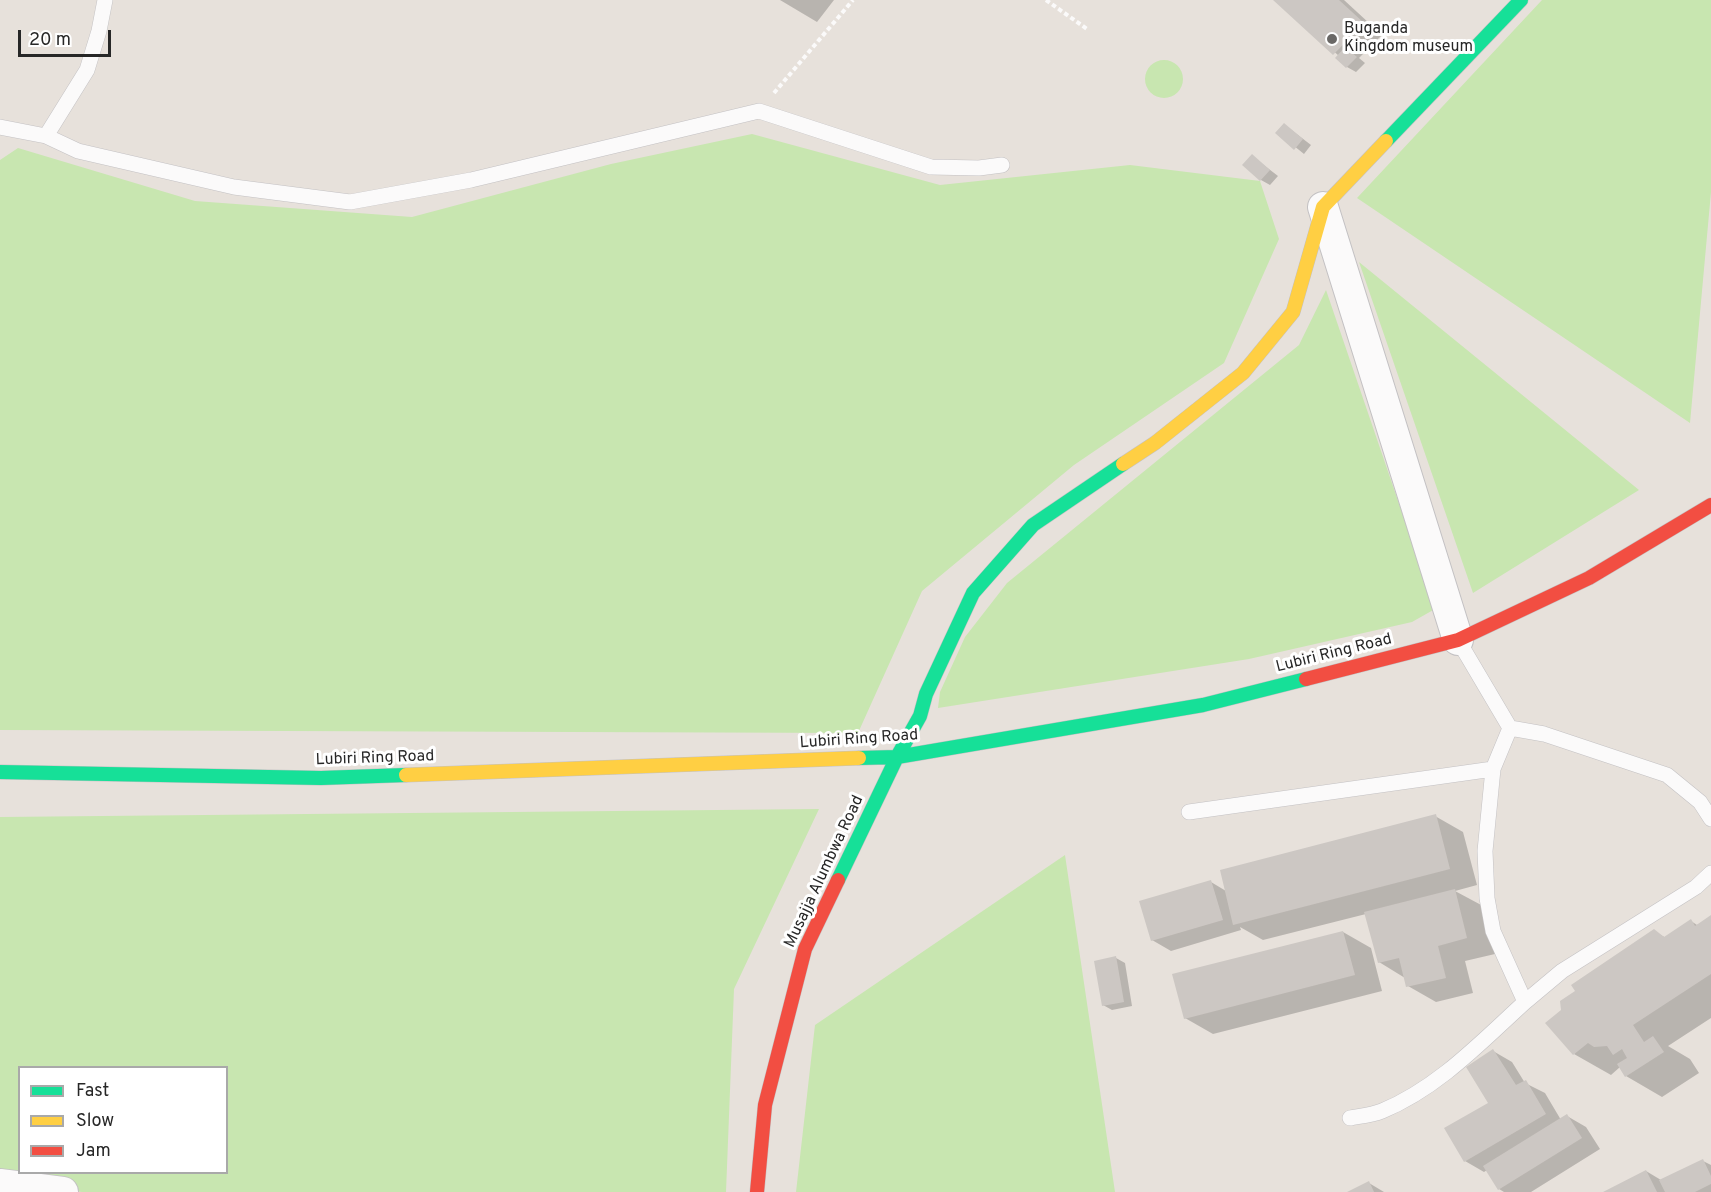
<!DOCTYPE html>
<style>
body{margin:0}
#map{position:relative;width:1711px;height:1192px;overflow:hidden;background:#e7e1db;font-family:Overpass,sans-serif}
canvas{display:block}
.legend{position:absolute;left:18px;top:1066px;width:210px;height:108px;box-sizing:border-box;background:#fff;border:2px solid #a9a9a9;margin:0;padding:8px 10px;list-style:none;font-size:18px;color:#272727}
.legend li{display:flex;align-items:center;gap:12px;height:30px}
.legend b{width:30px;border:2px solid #a9a9a9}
.scale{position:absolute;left:18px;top:30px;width:93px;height:27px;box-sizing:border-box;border:3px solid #272727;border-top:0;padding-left:8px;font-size:18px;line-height:21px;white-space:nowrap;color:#272727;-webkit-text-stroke:4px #fff;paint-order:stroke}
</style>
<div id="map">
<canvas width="1711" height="1192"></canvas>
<ul class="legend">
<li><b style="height:8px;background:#16e098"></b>Fast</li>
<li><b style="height:8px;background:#ffcf43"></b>Slow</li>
<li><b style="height:8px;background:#f24e42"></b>Jam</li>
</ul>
<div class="scale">20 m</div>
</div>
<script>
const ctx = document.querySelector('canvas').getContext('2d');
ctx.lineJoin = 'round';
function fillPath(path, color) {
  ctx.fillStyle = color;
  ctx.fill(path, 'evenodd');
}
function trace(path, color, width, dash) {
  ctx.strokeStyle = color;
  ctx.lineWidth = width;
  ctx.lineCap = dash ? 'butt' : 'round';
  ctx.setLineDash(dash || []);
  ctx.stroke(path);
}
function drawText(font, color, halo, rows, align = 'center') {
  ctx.font = font + ' Overpass,sans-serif';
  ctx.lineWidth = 6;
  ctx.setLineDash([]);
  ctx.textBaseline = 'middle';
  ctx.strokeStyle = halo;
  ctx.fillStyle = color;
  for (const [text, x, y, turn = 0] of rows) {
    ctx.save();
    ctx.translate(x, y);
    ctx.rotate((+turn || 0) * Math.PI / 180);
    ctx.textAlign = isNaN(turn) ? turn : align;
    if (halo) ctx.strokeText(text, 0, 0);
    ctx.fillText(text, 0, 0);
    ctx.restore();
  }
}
const green = new Path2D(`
 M 1542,0 L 1711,0 L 1711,192 L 1690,423 L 1357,198 Z
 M1145 79a19 19 0 1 1 38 0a19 19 0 1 1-38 0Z
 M 752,134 L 940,185 L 1130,165 L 1260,181 L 1279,239 L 1224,363 L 1074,465 L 922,591 L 858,733 L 0,730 L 0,160 L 18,148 L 195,201 L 412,217 L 611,164 Z
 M 1359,262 L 1639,490 L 1473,593 Z
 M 1326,290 L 1435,609 L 1412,622 L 1249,659 L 938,708 L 940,692 L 965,637 L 1007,583 L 1299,345 Z
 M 819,809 L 734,989 L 726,1192 L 82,1192 L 0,1182 L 0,817 ZM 20,1068 L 226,1068 L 226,1172 L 20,1172 Z
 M 1065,855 L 1115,1192 L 796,1192 L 815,1025 Z`);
const shadow = new Path2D(`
 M 780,0 L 834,0 L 817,22 Z
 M 1276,0 L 1344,0 L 1382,35 L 1359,58 L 1365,63 L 1356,72 L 1347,67 L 1339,56 Z
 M 1285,125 L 1311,145 L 1304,154 L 1278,133 Z
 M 1252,156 L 1278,176 L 1270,185 L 1261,180 Z
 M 1435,816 L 1463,832 L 1477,885 L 1455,891 L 1483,906 L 1495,954 L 1465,961 L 1473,993 L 1436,1002 L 1408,986 L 1405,978 L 1379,962 L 1366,914 L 1263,940 L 1240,927 L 1241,930 L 1171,951 L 1152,940 L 1211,882 L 1226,891 Z
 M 1711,917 L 1711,1018 L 1668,1046 L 1690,1059 L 1699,1073 L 1662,1097 L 1626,1076 L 1620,1067 L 1611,1075 L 1574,1054 L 1654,931 L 1666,938 L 1691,921 L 1697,925 Z
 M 1343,932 L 1371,948 L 1382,991 L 1213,1034 L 1185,1018 Z
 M 1116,958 L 1125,963 L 1132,1006 L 1112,1010 L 1103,1005 Z
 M 1493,1051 L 1512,1062 L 1525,1083 L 1545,1093 L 1561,1120 L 1567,1116 L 1586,1127 L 1600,1149 L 1531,1192 L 1504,1192 L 1499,1189 L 1487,1170 L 1484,1172 L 1465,1161 L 1491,1103 Z
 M 1703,1161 L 1711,1165 L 1711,1192 L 1606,1192 L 1646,1171 L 1661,1180 Z
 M 1369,1183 L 1384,1192 L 1350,1192 Z`);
const building = new Path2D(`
 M 1273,0 L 1339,0 L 1364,23 L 1333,55 Z
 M 1345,47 L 1357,57 L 1346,68 L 1335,58 Z
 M 1284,123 L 1303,139 L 1294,150 L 1275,133 Z
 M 1252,154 L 1270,170 L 1260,181 L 1242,165 Z
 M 1436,814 L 1450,869 L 1233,925 L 1220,870 Z
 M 1211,880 L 1223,920 L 1151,941 L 1139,901 Z
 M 1455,889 L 1467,938 L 1438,946 L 1446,978 L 1406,987 L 1399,958 L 1378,963 L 1364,912 Z
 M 1711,915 L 1711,974 L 1633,1025 L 1644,1042 L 1653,1036 L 1664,1052 L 1625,1077 L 1617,1064 L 1627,1058 L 1622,1049 L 1613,1055 L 1607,1046 L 1594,1047 L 1588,1043 L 1573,1055 L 1545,1023 L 1561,1010 L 1560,1001 L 1575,991 L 1571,985 L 1654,929 L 1664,937 L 1691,919 L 1695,926 Z
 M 1343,931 L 1355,975 L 1184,1019 L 1172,974 Z
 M 1116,956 L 1124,1002 L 1102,1006 L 1094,961 Z
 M 1493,1049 L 1516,1085 L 1526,1080 L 1546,1114 L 1464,1162 L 1444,1128 L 1488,1103 L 1466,1067 Z
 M 1567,1114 L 1582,1138 L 1498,1190 L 1483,1166 Z
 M 1703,1159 L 1711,1176 L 1711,1184 L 1695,1192 L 1665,1192 L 1659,1180 Z
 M 1646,1170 L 1657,1192 L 1603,1192 Z
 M 1369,1181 L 1374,1192 L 1347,1192 Z`);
const path = new Path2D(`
 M 1046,0 L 1087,29
 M 774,93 L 853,0`);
const lane = new Path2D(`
 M 0,127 L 46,136 L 78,151 L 234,187 L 350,202 L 471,180 L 759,111 L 931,167 L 979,168 L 1002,165
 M 46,136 L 87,70 L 99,31 L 105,0
 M 1458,640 L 1510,728 L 1544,734 L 1667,775 L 1700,802 L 1711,819
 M 1510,728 L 1493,769 L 1485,851 L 1487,898 L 1493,931 L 1525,1002 L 1562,971 L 1696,887 L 1711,873
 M 1189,812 L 1493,769
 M 1350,1118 C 1361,1116 1372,1115 1382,1111 C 1438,1088 1481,1042 1525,1002`);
const street = new Path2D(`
 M 1323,207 L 1458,640
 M 0,1184 L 63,1192`);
const fast = new Path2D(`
 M 1386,141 L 1521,0
 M 859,758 L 897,757 L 1203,705 L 1306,679
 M 0,772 L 321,778 L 406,775
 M 838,880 L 897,757 L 920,716 L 926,694 L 973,593 L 1033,525 L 1123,464`);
const slow = new Path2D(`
 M 1123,464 L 1155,443 L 1243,373 L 1293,312 L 1323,207 L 1386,141
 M 406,775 L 859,758`);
const jam = new Path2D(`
 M 1306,679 L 1458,640 L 1589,578 L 1711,505
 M 757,1192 L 765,1105 L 805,949 L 838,880`);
const markers = [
 [1332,39,6,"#6a6866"]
];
const poiNames = [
 ["Buganda",1344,30],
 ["Kingdom museum",1344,48]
];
const streetNames = [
 ["Lubiri Ring Road",1334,654,-14],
 ["Lubiri Ring Road",859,740,-4],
 ["Lubiri Ring Road",375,759,-2],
 ["Musajja Alumbwa Road",825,872,-65]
];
fillPath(green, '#c8e6b0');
fillPath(shadow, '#0003');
fillPath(building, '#ccc7c3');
trace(lane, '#c3c1c3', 16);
trace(street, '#c3c1c3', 32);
trace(fast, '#c3c1c3', 15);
trace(slow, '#c3c1c3', 15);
trace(jam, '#c3c1c3', 15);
trace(path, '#fbfafa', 4, [4.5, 3]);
trace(lane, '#fbfafa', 15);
trace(street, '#fbfafa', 30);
trace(fast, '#16e098', 14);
trace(slow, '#ffcf43', 14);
trace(jam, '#f24e42', 14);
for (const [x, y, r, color] of markers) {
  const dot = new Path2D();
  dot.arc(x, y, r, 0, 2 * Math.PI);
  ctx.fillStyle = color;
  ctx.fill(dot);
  trace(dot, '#fff', 2);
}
drawText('16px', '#272727', '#fff', poiNames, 'left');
drawText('16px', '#272727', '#fff', streetNames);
</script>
